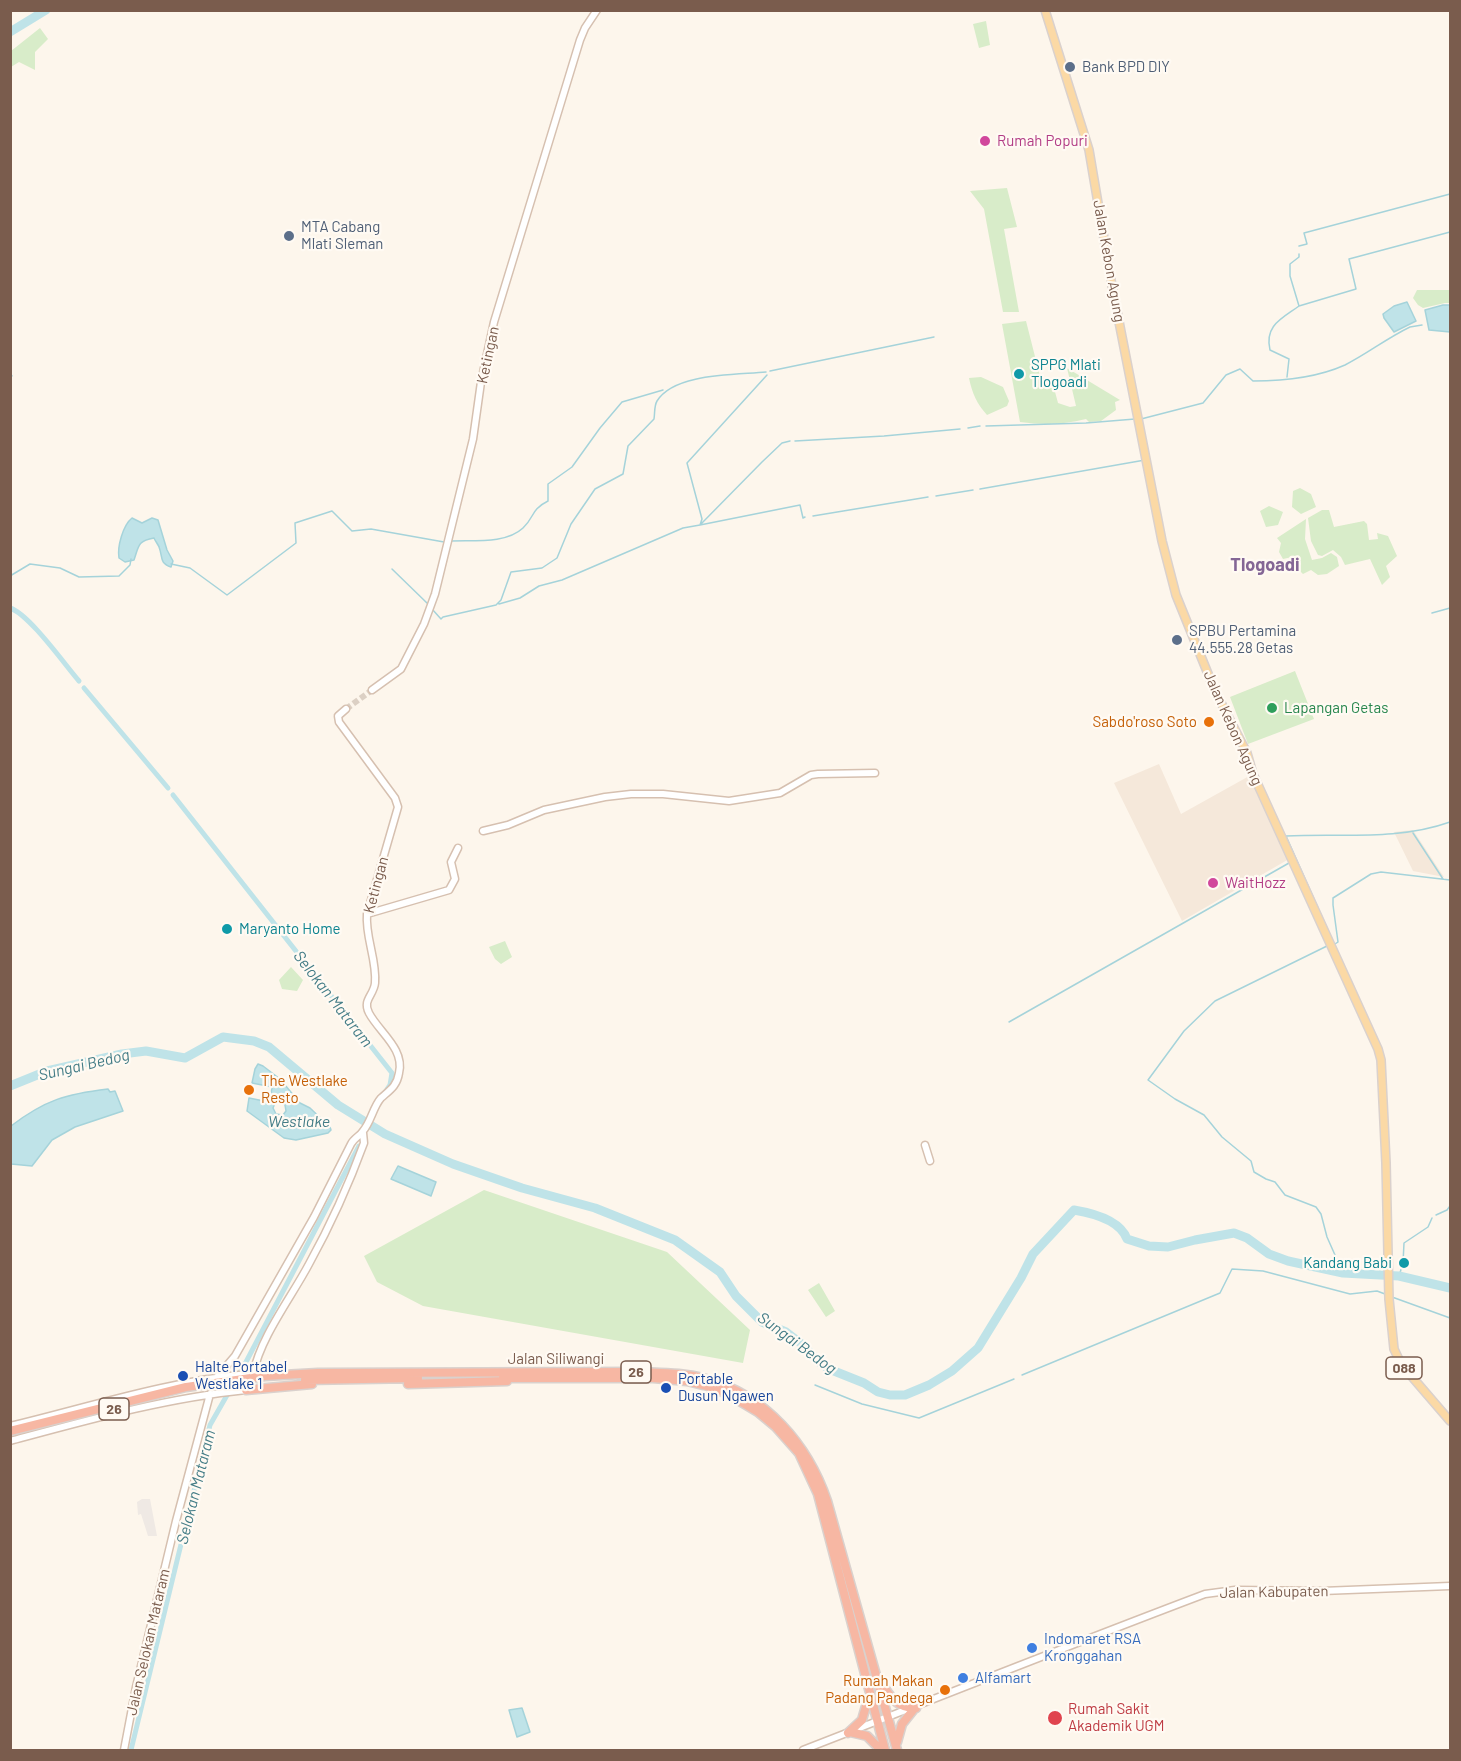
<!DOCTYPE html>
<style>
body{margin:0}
#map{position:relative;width:1461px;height:1761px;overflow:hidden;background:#fdf6ec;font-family:Barlow,sans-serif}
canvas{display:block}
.frame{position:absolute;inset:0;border:12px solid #7a5c4d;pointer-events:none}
</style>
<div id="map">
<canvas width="1461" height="1761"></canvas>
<div class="frame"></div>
</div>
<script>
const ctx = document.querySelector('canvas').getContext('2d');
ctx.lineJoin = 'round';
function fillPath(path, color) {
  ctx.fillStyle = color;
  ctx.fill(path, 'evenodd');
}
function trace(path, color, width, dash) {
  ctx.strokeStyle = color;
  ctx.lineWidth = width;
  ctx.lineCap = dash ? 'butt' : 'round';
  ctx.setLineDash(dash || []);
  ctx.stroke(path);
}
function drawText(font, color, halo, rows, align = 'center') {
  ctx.font = font + ' Barlow,sans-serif';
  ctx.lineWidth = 4.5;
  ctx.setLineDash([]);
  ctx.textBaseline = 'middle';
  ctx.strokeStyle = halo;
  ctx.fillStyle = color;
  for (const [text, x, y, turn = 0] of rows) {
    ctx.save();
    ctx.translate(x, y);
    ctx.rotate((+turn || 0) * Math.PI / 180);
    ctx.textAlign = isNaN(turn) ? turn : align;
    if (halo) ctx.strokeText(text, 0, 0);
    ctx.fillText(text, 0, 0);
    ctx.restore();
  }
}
const residential = new Path2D(`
 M 1159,764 L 1181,814 L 1251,775 L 1289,859 L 1182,921 L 1114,783 Z
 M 1413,830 L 1444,877 L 1413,871 L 1394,832 Z`);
const industrial = new Path2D(`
 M 142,1499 L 150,1499 L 157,1536 L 148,1536 L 141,1514 L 138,1515 L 137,1502 Z`);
const green = new Path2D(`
 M 986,21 L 990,45 L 979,48 L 973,24 Z
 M 40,28 L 48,39 L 35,52 L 35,70 L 19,62 L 11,67 L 11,51 Z
 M 1007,188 L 1017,227 L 1004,229 L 1019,312 L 1003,312 L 984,209 L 970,191 Z
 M 1417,290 L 1450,290 L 1450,303 L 1445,303 L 1423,308 L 1418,305 L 1413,298 Z
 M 1026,321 L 1043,388 L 1054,388 L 1058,403 L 1070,407 L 1076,406 L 1067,368 L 1120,400 L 1115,402 L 1116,410 L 1101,421 L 1089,422 L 1086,419 C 1062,425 1043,425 1020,422 L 1002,324 Z
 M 981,377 L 1003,387 L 1009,401 L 1007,406 L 987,415 C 977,404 972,393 969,378 Z
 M 1300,488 L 1311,494 L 1316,507 L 1301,514 L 1292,507 L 1293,491 Z
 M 1269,506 L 1283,512 L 1278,525 L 1266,527 L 1260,511 Z
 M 1322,510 L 1329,510 L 1334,527 L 1364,521 L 1367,524 L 1369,540 L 1378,539 L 1377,533 L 1388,536 L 1397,556 L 1386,566 L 1390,577 L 1382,585 L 1370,559 L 1345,565 L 1341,557 L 1333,550 L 1322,556 L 1318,555 L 1311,541 L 1308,518 Z
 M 1306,519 L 1305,539 L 1312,560 L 1322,558 L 1331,553 L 1337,557 L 1339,566 L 1327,574 L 1318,575 L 1311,570 L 1303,574 L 1297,568 L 1301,564 L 1298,558 L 1292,557 L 1283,559 L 1279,552 L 1281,543 L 1277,538 Z
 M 1295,671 L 1314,719 L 1248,744 L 1230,697 Z
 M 505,941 L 512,957 L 501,964 L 495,959 L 489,947 Z
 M 291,967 L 303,980 L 297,991 L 282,989 L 279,980 Z
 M 484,1190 L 667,1252 L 750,1330 L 743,1363 L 423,1306 L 377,1282 L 364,1256 Z
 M 819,1283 L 835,1311 L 826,1317 L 808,1290 Z`);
const water = new Path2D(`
 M 1407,302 L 1416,321 L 1394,332 L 1384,318 L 1383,314 L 1394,306 Z
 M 1443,305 L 1450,305 L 1450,332 L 1429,330 L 1425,310 Z
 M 132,518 L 142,523 L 152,518 L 158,520 L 167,550 L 173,561 L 171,567 C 159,563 163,557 159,547 C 159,546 154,539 154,538 C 137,541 139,546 134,560 L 125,562 L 119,558 C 117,547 123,525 132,518 Z
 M 258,1064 L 263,1066 L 280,1079 L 300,1103 L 310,1108 L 330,1127 L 331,1130 L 328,1133 L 296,1140 L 284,1138 L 247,1111 L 249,1098 L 269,1102 L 270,1099 L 275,1103 L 273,1108 L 276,1114 L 283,1115 L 286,1111 L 285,1105 L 271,1095 L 272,1087 L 252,1083 L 255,1069 Z
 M 108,1089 L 110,1092 L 115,1091 L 123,1111 L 75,1127 L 52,1140 L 32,1166 L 11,1164 L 11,1126 C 45,1100 66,1094 108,1089 Z
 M 398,1166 L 436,1182 L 431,1196 L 391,1179 Z
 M 522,1708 L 530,1732 L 517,1737 L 509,1710 Z`);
const stream = new Path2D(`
 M 1299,246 L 1307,244 L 1304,233 L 1450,194
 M 1299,306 L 1356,289 L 1349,259 L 1450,232
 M 770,371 L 934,337
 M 10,373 L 12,376
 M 767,375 L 687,463 L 702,519 L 700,525 L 800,505 L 803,518 L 805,517
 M 1287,377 L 1289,359 L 1270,350 C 1264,325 1283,318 1299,306 L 1290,276 L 1290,264 L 1299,257 L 1299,254
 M 1141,419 L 1203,403 L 1226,375 L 1240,369 L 1253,381 C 1285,381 1316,378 1345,365 C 1367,354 1387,338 1410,327 L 1422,325
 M 986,426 L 1086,423 L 1135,419
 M 968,428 L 980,426
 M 795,441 L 884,436 L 960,429
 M 980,489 L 1145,460
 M 936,496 L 973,490
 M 813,516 L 928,497
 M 451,541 C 474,540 506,544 523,528 C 535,517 530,510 548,501 L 548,484 L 572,467 L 600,428 L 622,402 L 663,390
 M 171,564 L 190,568 L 227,595 L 296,543 L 295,523 L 332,511 L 352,531 L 371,529 L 444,542
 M 392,569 L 428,604
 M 10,576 L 30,564 L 60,568 L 79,577 L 119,576 L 130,565 L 131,559
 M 499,604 L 520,598 L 539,586 L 562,580 L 683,528 L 700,525 L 762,462 L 782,443 L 790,441
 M 432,609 L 441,619 L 443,617 L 496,605 L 501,600 L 511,572 L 542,568 L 557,558 L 571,524 L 595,489 L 623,474 L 628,446 L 654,419 C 655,413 654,406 657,401 C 674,373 735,375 766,372
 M 1432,613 L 1450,608
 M 1413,833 L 1443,879
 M 1330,935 L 1286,836 C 1341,833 1397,841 1450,822
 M 1335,944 L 1338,942 L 1333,905 L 1333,898 L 1371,874 L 1381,872 L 1450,880
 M 1327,946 L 1215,1001 L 1184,1031 L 1148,1080 L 1175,1099 L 1204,1115 L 1222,1137 L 1251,1161 L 1254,1172 L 1266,1179 L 1275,1182 L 1285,1195 L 1316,1207 L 1321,1214 L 1327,1237 L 1343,1273
 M 1009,1022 L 1289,863
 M 1436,1215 L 1447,1210 L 1450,1206
 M 1399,1276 L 1403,1263 L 1404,1243 L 1428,1227 L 1432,1218
 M 1392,1297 L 1450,1318
 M 1022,1375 L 1220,1293 L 1232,1269 L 1263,1271 L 1350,1294 L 1377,1291 L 1385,1294
 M 815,1385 L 862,1404 L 919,1418 L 1014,1379`);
const canal = new Path2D(`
 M 10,608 C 29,614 65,665 79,681
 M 84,688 L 168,788
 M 173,795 L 392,1073 L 390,1085 L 386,1091
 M 131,1750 L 210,1425 L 246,1362 L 359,1146`);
const river = new Path2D(`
 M 10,32 L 46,10
 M 10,1086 L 47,1071 L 122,1054 L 146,1051 L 185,1058 L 223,1037 L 254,1041 L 269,1047 L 338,1105 L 385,1134 L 453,1164 L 522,1188 L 595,1208 L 675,1240 L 720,1272 L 736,1296 L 762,1322 L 786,1332 L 803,1345 L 819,1362 L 829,1369 L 864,1383 L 878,1392 L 890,1395 L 905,1395 L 929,1385 L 952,1371 L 978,1348 L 1021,1278 L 1033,1254 L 1074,1210 C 1092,1213 1120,1220 1127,1239 L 1149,1246 L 1168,1247 L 1195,1240 L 1234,1233 L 1247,1238 L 1269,1254 L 1288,1261 L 1343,1273 L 1399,1276 L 1450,1288`);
const secondaryTunnel = new Path2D(`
 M 346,709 L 372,690`);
const secondary = new Path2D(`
 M 372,690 L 401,669 L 424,624 L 435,594 L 473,439 L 481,382 L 494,322 L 580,40 L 585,28 L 597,10
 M 483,831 L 508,825 L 544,810 L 605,797 L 631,794 L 663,794 L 729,801 L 780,793 L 811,775 L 818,774 L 875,773
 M 367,914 L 449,890 L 455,879 L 451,862 L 458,848
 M 925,1145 L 930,1161
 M 253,1374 C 261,1336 291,1298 309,1264 C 330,1226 349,1184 364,1143 L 363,1133
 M 217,1377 L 235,1356 L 314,1217 L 351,1144 C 354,1138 360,1136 363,1131 C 371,1122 373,1107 381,1098 C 390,1090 397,1086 399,1073 C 405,1049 379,1032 369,1013 C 362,1000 374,995 375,983 C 377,960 365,937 367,914 L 398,807 L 395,798 L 339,722 L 338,716 L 346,709
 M 10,1426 C 89,1407 168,1381 248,1374
 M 10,1441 C 88,1420 166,1398 246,1390
 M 124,1750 L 136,1687 L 176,1521 L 210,1394
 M 803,1750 C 937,1698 1070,1645 1205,1594 L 1235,1590 L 1322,1591 L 1450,1586`);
const primary = new Path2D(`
 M 1045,10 L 1089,150 L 1112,286 L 1162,541 L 1176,595 L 1215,691 L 1247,753 L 1253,774 L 1378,1049 L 1381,1060 L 1386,1163 L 1389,1299 L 1394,1349 L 1401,1364 L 1450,1421`);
const highway = new Path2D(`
 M 503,1378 L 653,1378 L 687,1381 L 707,1386 L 728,1394 L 758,1412 L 776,1427 L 799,1453 L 818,1494 L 885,1750
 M 305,1380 L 418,1378
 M 408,1384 L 507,1381
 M 246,1390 L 312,1384
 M 10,1431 L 186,1387 L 265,1376 L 318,1373 L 642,1372 C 663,1373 685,1373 706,1379 C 766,1395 808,1445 827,1501 L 897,1750
 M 882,1683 C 889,1697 899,1709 916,1708
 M 850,1732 L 867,1736 L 881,1750
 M 848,1733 L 862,1720 L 868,1699
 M 897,1742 L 902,1724 L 914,1709`);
const markers = [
 [1070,67,6,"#5c6f8a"],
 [985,141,6,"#d1479c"],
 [289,236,6,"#5c6f8a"],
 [1019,374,6,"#0f9aa8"],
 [1177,640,6,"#5c6f8a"],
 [1272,708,6,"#2e9e5b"],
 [1209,722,6,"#e8710a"],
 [1213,883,6,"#d1479c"],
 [227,929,6,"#0f9aa8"],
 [249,1090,6,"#e8710a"],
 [1404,1263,6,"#0f9aa8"],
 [183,1376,6,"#1a4fb4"],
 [666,1388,6,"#1a4fb4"],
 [1032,1648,6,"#3f7fe0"],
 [963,1678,6,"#3f7fe0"],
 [945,1690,6,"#e8710a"],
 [1055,1718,8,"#e0444e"]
];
const shields = [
 [1404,1368,36],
 [636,1372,30],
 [114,1409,30]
];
const shieldNames = [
 ["088",1404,1368],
 ["26",636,1372],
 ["26",114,1409]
];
const serviceNames = [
 ["Bank BPD DIY",1082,67],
 ["MTA Cabang",301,227],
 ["Mlati Sleman",301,244],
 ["SPBU Pertamina",1189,631],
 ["44.555.28 Getas",1189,648]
];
const hotelNames = [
 ["Rumah Popuri",997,141],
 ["WaitHozz",1225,883]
];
const streetNames = [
 ["Jalan Kebon Agung",1109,261,80],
 ["Ketingan",488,355,-78],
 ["Jalan Kebon Agung",1233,728,66],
 ["Ketingan",376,885,-75],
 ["Jalan Siliwangi",556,1359],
 ["Jalan Kabupaten",1274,1592,-1],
 ["Jalan Selokan Mataram",148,1642,-77]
];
const cultureNames = [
 ["SPPG Mlati",1031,365],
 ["Tlogoadi",1031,382],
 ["Maryanto Home",239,929],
 ["Kandang Babi",1392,1263,"right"]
];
const leisureNames = [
 ["Lapangan Getas",1284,708]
];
const foodNames = [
 ["Sabdo'roso Soto",1197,722],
 ["The Westlake",261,1081,"left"],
 ["Resto",261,1098,"left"],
 ["Rumah Makan",933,1681],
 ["Padang Pandega",933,1698]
];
const transitNames = [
 ["Halte Portabel",195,1367],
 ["Westlake 1",195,1384],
 ["Portable",678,1379],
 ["Dusun Ngawen",678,1396]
];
const shopNames = [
 ["Indomaret RSA",1044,1639],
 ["Kronggahan",1044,1656],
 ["Alfamart",975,1678]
];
const healthNames = [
 ["Rumah Sakit",1068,1709],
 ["Akademik UGM",1068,1726]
];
const waterNames = [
 ["Selokan Mataram",333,999,52],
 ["Sungai Bedog",84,1065,-13],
 ["Westlake",299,1122],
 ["Sungai Bedog",797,1343,36],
 ["Selokan Mataram",196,1487,-76]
];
const quarterNames = [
 ["Tlogoadi",1265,565]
];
fillPath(residential, '#f5e8da');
fillPath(industrial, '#efe9e4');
fillPath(green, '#d8ecc9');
fillPath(water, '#bfe3e8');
trace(water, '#a5d3da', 1.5);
trace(stream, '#a5d3da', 1.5);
trace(canal, '#bfe3e8', 5);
trace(river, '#bfe3e8', 9);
trace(secondaryTunnel, '#dcd0c4', 6, [6, 3]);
trace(secondary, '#d6c0b0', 9);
trace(primary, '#dad1cd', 10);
trace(highway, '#dad1cd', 11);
trace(secondary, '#fff', 6);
trace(primary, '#fbd9a5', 7);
trace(highway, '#f7b7a3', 8);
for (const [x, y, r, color] of markers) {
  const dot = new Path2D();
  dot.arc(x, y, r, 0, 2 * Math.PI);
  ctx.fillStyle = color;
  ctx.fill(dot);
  trace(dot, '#fffaf3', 2);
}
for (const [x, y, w] of shields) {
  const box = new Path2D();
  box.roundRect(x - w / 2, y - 11, w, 22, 4.5);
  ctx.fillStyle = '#fffaf3';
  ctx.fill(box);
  trace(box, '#7a5c4d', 1.5);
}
drawText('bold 14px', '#7a5c4d', null, shieldNames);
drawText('15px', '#4e5e75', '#fffaf3', serviceNames, 'left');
drawText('15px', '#b23c85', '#fffaf3', hotelNames, 'left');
drawText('15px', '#7a5c4d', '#fffaf3', streetNames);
drawText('15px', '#0d838f', '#fffaf3', cultureNames, 'left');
drawText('15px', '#27864d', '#fffaf3', leisureNames, 'left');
drawText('15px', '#c56008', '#fffaf3', foodNames, 'right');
drawText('15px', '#164399', '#fffaf3', transitNames, 'left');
drawText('15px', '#366cbe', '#fffaf3', shopNames, 'left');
drawText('15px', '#be3a42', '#fffaf3', healthNames, 'left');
drawText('italic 16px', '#437c86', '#fffaf3', waterNames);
drawText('bold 18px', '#846695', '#fffaf3', quarterNames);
</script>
